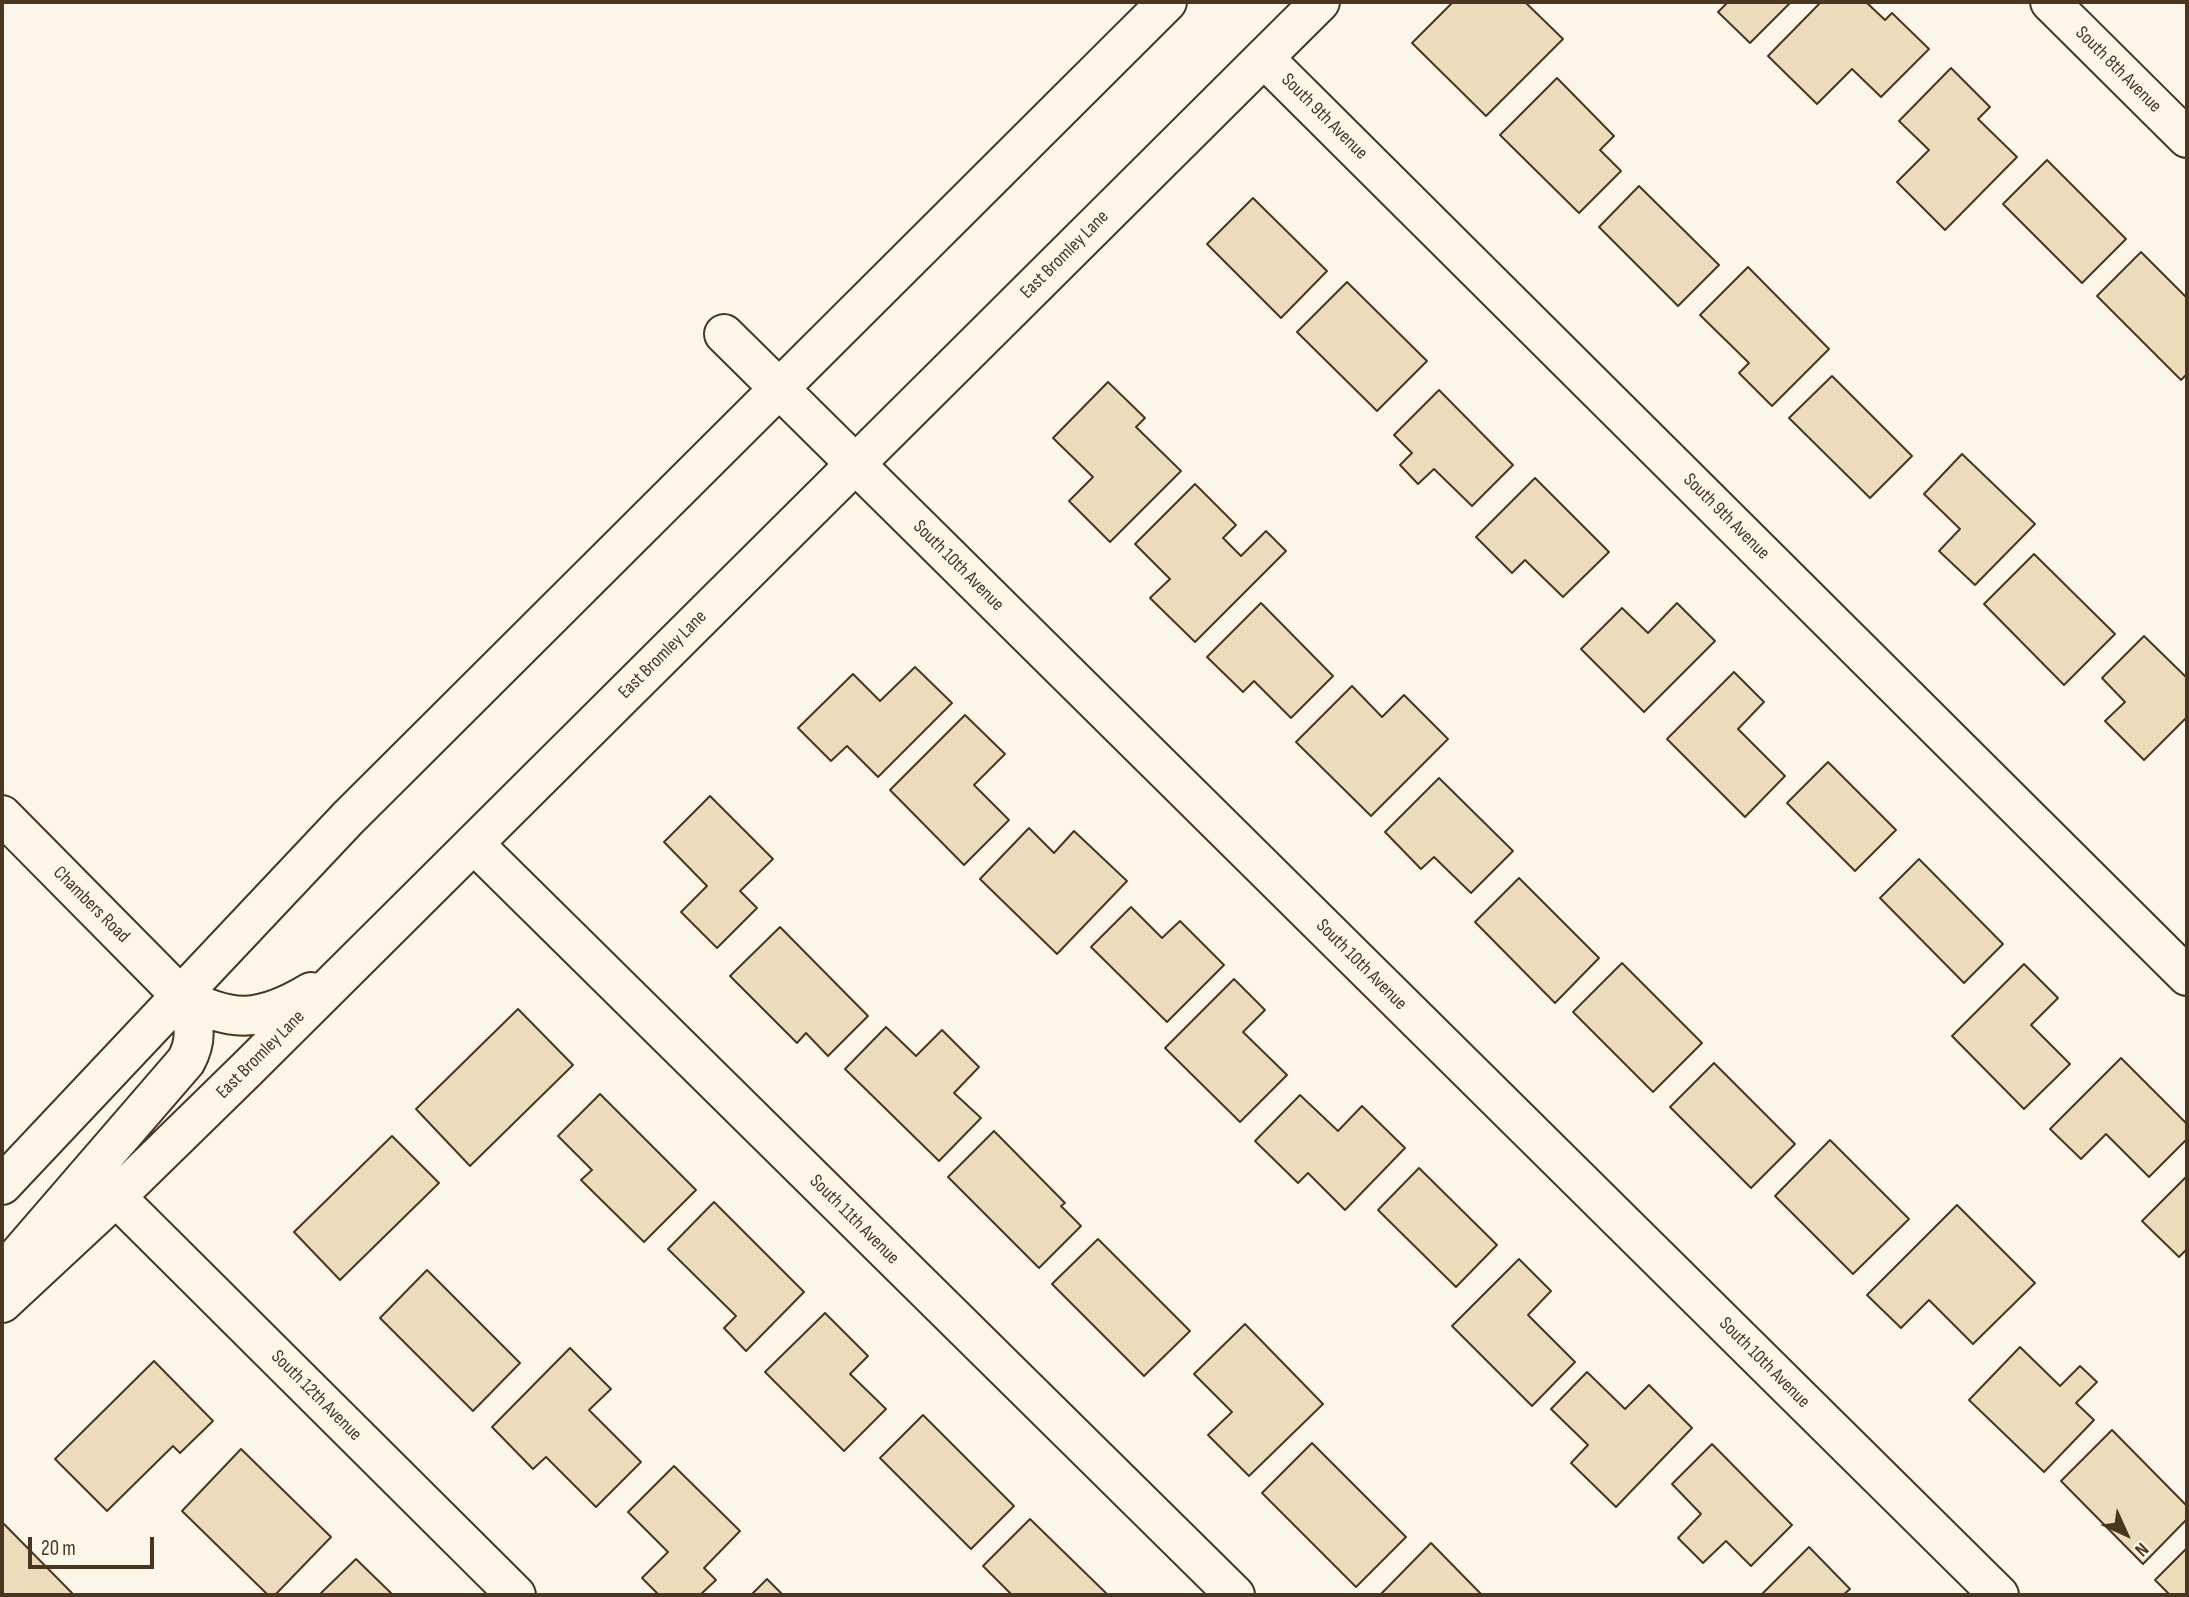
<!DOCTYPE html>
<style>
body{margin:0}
#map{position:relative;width:2189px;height:1597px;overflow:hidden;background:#fbf6e9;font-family:"Sofia Sans Condensed",sans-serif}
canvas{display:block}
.frame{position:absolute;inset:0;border:4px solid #4a3520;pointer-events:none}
.north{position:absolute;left:2091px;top:1499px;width:70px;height:70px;-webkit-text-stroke:5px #fbf6e9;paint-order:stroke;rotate:135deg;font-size:19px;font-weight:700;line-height:28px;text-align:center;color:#4a3520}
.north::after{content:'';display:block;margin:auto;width:24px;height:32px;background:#4a3520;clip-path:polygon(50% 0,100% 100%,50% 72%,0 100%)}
.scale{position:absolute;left:28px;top:1537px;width:126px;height:32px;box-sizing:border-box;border:4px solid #4a3520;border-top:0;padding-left:9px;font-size:21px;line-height:24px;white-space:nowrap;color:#4a3520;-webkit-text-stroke:5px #fbf6e9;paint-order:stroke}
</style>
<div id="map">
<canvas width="2189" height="1597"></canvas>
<div class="frame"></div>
<div class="north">N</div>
<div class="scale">20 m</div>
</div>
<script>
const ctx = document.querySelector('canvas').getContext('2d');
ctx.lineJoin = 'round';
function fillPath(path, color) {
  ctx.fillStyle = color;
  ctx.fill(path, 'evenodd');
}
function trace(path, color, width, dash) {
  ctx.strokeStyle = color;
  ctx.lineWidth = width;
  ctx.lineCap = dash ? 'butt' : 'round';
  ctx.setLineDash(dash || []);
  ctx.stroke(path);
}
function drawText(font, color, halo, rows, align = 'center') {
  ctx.font = font + ' "Sofia Sans Condensed",sans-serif';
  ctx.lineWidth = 5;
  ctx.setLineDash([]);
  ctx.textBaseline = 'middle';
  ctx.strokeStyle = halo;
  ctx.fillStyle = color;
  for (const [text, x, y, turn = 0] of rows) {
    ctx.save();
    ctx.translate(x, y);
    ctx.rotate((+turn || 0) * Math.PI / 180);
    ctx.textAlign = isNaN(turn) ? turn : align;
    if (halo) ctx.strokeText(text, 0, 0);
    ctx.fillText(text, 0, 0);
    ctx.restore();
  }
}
const building = new Path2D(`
 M 1453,2 L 1525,2 L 1563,39 L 1486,116 L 1412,43 Z
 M 1728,2 L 1791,2 L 1750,43 L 1718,12 Z
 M 1821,2 L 1866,2 L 1885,20 L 1892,13 L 1929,49 L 1881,97 L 1852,69 L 1817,104 L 1768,56 Z
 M 1951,68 L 1990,107 L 1978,119 L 2017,157 L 1945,230 L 1897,182 L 1929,150 L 1899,121 Z
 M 1557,78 L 1614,136 L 1600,150 L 1621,171 L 1579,213 L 1500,135 Z
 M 2047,160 L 2126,239 L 2082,283 L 2003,204 Z
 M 1639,186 L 1719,265 L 1678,306 L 1599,227 Z
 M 1253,198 L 1327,271 L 1281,318 L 1207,244 Z
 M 2141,252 L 2187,298 L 2187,374 L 2181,380 L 2097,296 Z
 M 1748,267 L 1829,349 L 1772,406 L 1739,373 L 1749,363 L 1700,315 Z
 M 1347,282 L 1427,361 L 1377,411 L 1297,332 Z
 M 1832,376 L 1912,456 L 1870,498 L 1789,418 Z
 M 1108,382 L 1145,418 L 1136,427 L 1181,471 L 1110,542 L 1069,501 L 1093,477 L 1053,438 Z
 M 1439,390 L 1513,465 L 1472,506 L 1434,469 L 1418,484 L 1400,465 L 1412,453 L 1394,435 Z
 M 1962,454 L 2035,524 L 1975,585 L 1939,551 L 1960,529 L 1924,494 Z
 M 1535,478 L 1609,552 L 1563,597 L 1525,560 L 1512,573 L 1476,537 Z
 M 1195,484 L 1236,525 L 1223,538 L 1241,556 L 1266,531 L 1286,551 L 1195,642 L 1150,598 L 1170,579 L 1135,544 Z
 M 2034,554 L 2115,634 L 2064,685 L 1984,604 Z
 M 1261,603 L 1333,676 L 1291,718 L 1254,681 L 1243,692 L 1207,657 Z
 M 1677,603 L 1715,641 L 1644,712 L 1581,649 L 1622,608 L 1648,633 Z
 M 2144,636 L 2187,678 L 2187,717 L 2144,760 L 2105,721 L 2125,702 L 2102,678 Z
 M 915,667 L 952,703 L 878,777 L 847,746 L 831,761 L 798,728 L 853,674 L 880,701 Z
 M 1734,672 L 1764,702 L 1738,729 L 1785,776 L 1745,817 L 1667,739 Z
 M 1352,686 L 1382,717 L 1404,695 L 1448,739 L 1371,816 L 1296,742 Z
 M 965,715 L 1005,754 L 974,785 L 1009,820 L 964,865 L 890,790 Z
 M 1828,762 L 1896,830 L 1855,871 L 1787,803 Z
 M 1439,778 L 1513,851 L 1471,893 L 1434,857 L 1421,869 L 1385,832 Z
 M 710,796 L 773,859 L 740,891 L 757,908 L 717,948 L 681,912 L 707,886 L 664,842 Z
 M 1029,828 L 1054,853 L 1074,831 L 1127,881 L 1057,954 L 980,879 Z
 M 1919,859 L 2003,944 L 1964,983 L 1880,898 Z
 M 1519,878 L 1599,958 L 1555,1003 L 1475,922 Z
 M 1131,907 L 1162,938 L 1180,921 L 1224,965 L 1167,1022 L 1091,947 Z
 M 780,927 L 868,1016 L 828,1056 L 806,1033 L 797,1043 L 730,976 Z
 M 1622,963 L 1702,1043 L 1653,1092 L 1573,1012 Z
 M 2024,964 L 2058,998 L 2031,1025 L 2070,1064 L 2024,1109 L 1952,1036 Z
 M 1234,979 L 1265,1010 L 1243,1032 L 1287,1075 L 1240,1122 L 1165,1048 Z
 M 518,1009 L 573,1065 L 470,1166 L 416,1109 Z
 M 886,1027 L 916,1056 L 942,1030 L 979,1067 L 954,1093 L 981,1118 L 939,1161 L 845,1069 Z
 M 2121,1058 L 2187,1124 L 2187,1139 L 2149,1177 L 2106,1134 L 2081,1159 L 2050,1129 Z
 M 1714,1063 L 1795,1144 L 1751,1188 L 1670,1107 Z
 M 600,1094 L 696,1190 L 644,1242 L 581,1180 L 592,1170 L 558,1136 Z
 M 1300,1095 L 1338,1131 L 1362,1106 L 1405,1148 L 1345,1210 L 1308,1173 L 1298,1183 L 1255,1141 Z
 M 994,1131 L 1065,1203 L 1061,1206 L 1081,1226 L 1039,1268 L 948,1177 Z
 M 392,1136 L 439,1183 L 340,1280 L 294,1232 Z
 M 1830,1140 L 1909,1219 L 1853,1274 L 1775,1196 Z
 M 1419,1168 L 1497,1245 L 1456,1287 L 1378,1210 Z
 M 2187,1176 L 2187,1249 L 2179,1257 L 2142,1221 Z
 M 714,1202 L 804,1292 L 746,1351 L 724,1328 L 736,1316 L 668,1249 Z
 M 1957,1205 L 2035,1283 L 1973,1344 L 1929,1300 L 1901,1328 L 1867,1295 Z
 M 1098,1239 L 1190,1331 L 1144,1376 L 1052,1284 Z
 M 1519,1259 L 1551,1291 L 1528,1315 L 1575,1362 L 1532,1406 L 1452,1326 Z
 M 427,1270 L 520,1363 L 473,1411 L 380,1318 Z
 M 825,1313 L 868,1356 L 850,1374 L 886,1409 L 844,1451 L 765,1372 Z
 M 1245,1324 L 1323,1404 L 1249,1476 L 1208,1435 L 1232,1412 L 1194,1374 Z
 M 2020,1347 L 2060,1386 L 2080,1366 L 2097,1382 L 2076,1403 L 2094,1420 L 2044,1472 L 1969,1400 Z
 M 570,1348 L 611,1389 L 589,1410 L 641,1462 L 596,1507 L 546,1457 L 533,1469 L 492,1427 Z
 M 154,1361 L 213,1421 L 180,1453 L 173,1446 L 107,1511 L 55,1459 Z
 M 1587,1372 L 1625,1409 L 1649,1385 L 1692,1428 L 1616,1507 L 1571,1463 L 1588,1445 L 1551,1409 Z
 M 923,1415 L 1014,1506 L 971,1549 L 880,1458 Z
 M 2112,1430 L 2187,1506 L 2187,1519 L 2143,1564 L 2061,1481 Z
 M 1312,1443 L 1406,1537 L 1356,1587 L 1262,1493 Z
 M 1712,1444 L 1792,1525 L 1751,1566 L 1726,1541 L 1703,1563 L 1678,1538 L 1701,1514 L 1672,1484 Z
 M 241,1449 L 331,1537 L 275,1595 L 268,1595 L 182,1511 Z
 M 674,1466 L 740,1531 L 704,1568 L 716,1580 L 700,1595 L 659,1595 L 642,1578 L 668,1552 L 628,1512 Z
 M 1030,1519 L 1108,1595 L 1012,1595 L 983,1566 Z
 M 2,1522 L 72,1593 L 70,1595 L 2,1595 Z
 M 1431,1543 L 1482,1595 L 1380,1595 Z
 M 1809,1547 L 1850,1589 L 1843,1595 L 1761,1595 Z
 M 2187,1548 L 2187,1595 L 2170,1595 L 2155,1580 Z
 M 356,1559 L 393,1595 L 319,1595 Z
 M 767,1579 L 783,1595 L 751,1595 Z`);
const minor = new Path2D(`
 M 2050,2 L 2187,138
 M 1264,58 L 2187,976
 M 724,334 L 1999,1595
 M 2,815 L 180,995
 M 474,844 L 1235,1595
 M 116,1197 L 516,1595`);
const major = new Path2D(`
 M 180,995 C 231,1024 261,1022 311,992
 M 2,1185 L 348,818 L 1167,2
 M 2,1274 L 186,1061 C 200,1035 193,1018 180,995
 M 2,1303 L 116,1197 L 246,1070 L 1320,2`);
const streetNames = [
 ["South 8th Avenue",2118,70,45],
 ["South 9th Avenue",1324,117,45],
 ["East Bromley Lane",1065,255,-45],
 ["South 9th Avenue",1726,517,45],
 ["South 10th Avenue",958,566,45],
 ["East Bromley Lane",663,655,-45],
 ["Chambers Road",91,905,45],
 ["South 10th Avenue",1361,965,45],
 ["East Bromley Lane",261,1055,-45],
 ["South 11th Avenue",854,1220,45],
 ["South 10th Avenue",1764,1363,45],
 ["South 12th Avenue",316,1396,45]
];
fillPath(building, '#ecdcbc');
trace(building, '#4a3520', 2);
trace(minor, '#4a3520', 42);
trace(major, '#4a3520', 42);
trace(minor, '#fbf6e9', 38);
trace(major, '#fbf6e9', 38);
drawText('19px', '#4a3520', '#fbf6e9', streetNames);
</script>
